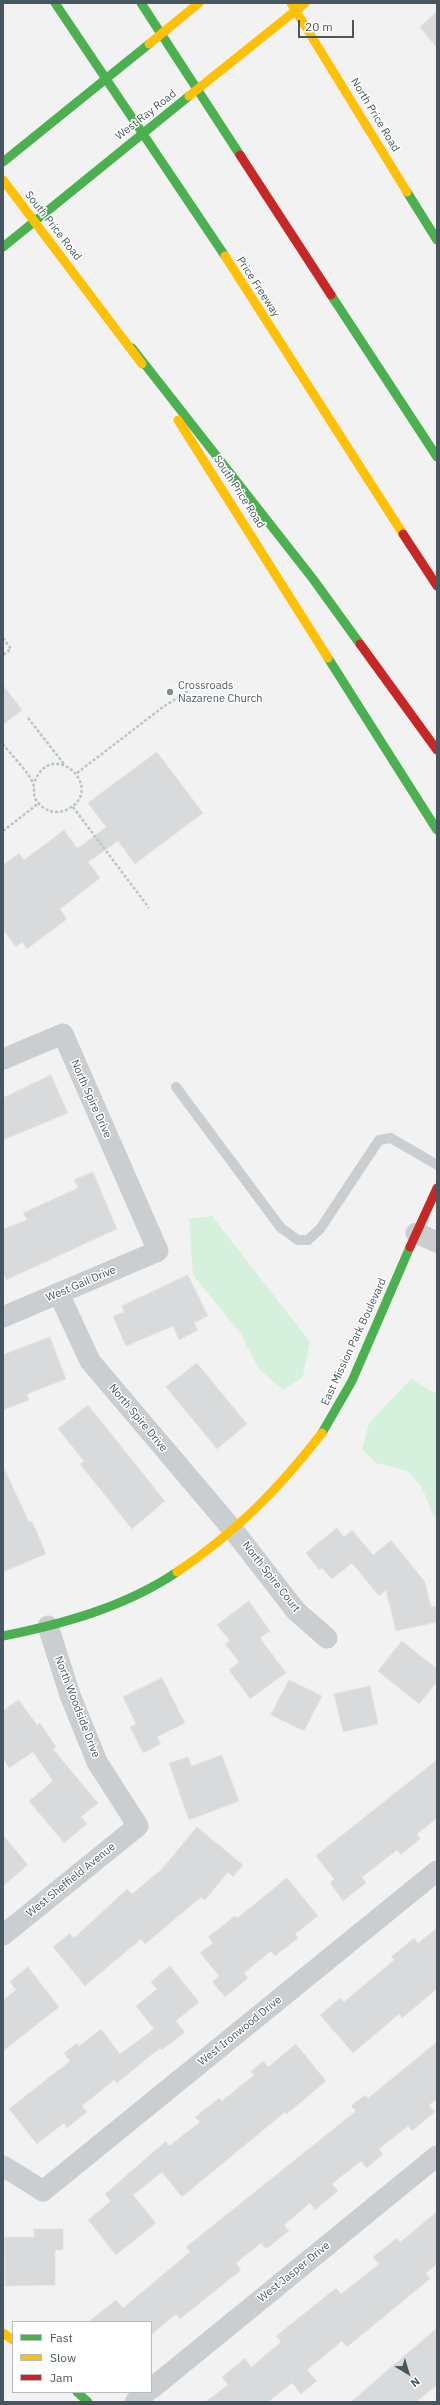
<!DOCTYPE html>
<style>
body{margin:0}
#map{position:relative;width:440px;height:2405px;overflow:hidden;background:#f2f2f2;font-family:"IBM Plex Sans",sans-serif}
canvas{display:block}
.frame{position:absolute;inset:0;border:4px solid #48565f;pointer-events:none}
.legend{position:absolute;left:12px;top:2321px;width:140px;height:72px;box-sizing:border-box;background:#fff;border:1px solid #b6bbbf;margin:0;padding:5px 7px;list-style:none;font-size:12px;color:#48565f}
.legend li{display:flex;align-items:center;gap:8px;height:20px}
.legend b{width:20px;border:1px solid #b6bbbf}
.north{position:absolute;left:388px;top:2353px;width:40px;height:40px;-webkit-text-stroke:3px #fff;paint-order:stroke;rotate:142deg;font-size:11px;font-weight:700;line-height:16px;text-align:center;color:#48565f}
.north::after{content:'';display:block;margin:auto;width:14px;height:18px;background:#48565f;clip-path:polygon(50% 0,100% 100%,50% 72%,0 100%)}
.scale{position:absolute;left:298px;top:20px;width:56px;height:18px;box-sizing:border-box;border:2px solid #48565f;border-top:0;padding-left:5px;font-size:12px;line-height:14px;white-space:nowrap;color:#48565f;-webkit-text-stroke:3px #fff;paint-order:stroke}
</style>
<div id="map">
<canvas width="440" height="2405"></canvas>
<div class="frame"></div>
<ul class="legend">
<li><b style="height:5px;background:#4caf50"></b>Fast</li>
<li><b style="height:5px;background:#ffc107"></b>Slow</li>
<li><b style="height:5px;background:#c62828"></b>Jam</li>
</ul>
<div class="north">N</div>
<div class="scale">20 m</div>
</div>
<script>
const ctx = document.querySelector('canvas').getContext('2d');
ctx.lineJoin = 'round';
function fillPath(path, color) {
  ctx.fillStyle = color;
  ctx.fill(path, 'evenodd');
}
function trace(path, color, width, dash) {
  ctx.strokeStyle = color;
  ctx.lineWidth = width;
  ctx.lineCap = dash ? 'butt' : 'round';
  ctx.setLineDash(dash || []);
  ctx.stroke(path);
}
function drawText(font, color, halo, rows, align = 'center') {
  ctx.font = font + ' "IBM Plex Sans",sans-serif';
  ctx.lineWidth = 3;
  ctx.setLineDash([]);
  ctx.textBaseline = 'middle';
  ctx.strokeStyle = halo;
  ctx.fillStyle = color;
  for (const [text, x, y, turn = 0] of rows) {
    ctx.save();
    ctx.translate(x, y);
    ctx.rotate((+turn || 0) * Math.PI / 180);
    ctx.textAlign = isNaN(turn) ? turn : align;
    if (halo) ctx.strokeText(text, 0, 0);
    ctx.fillText(text, 0, 0);
    ctx.restore();
  }
}
const green = new Path2D(`
 M 212,1216 L 310,1342 L 303,1377 L 283,1390 L 259,1369 L 241,1334 L 193,1275 L 189,1219 Z
 M 411,1379 L 437,1394 L 437,1518 L 434,1517 L 422,1488 L 408,1471 L 376,1463 L 362,1449 L 369,1423 Z`);
const building = new Path2D(`
 M 437,12 L 437,48 L 420,27 Z
 M 3,685 L 22,710 L 3,725 Z
 M 157,752 L 203,813 L 135,864 L 118,841 L 94,858 L 88,862 L 100,878 L 60,909 L 67,919 L 27,949 L 22,942 L 16,947 L 3,930 L 3,865 L 19,853 L 24,860 L 64,830 L 77,848 L 84,844 L 106,827 L 88,803 Z
 M 51,1075 L 68,1113 L 3,1140 L 3,1098 Z
 M 93,1172 L 117,1229 L 6,1280 L 3,1272 L 3,1229 L 27,1220 L 23,1213 L 78,1188 L 74,1180 Z
 M 188,1275 L 208,1316 L 194,1323 L 198,1330 L 179,1340 L 173,1326 L 126,1346 L 113,1316 L 124,1312 L 122,1306 Z
 M 50,1337 L 66,1379 L 27,1394 L 29,1400 L 3,1410 L 3,1355 Z
 M 197,1363 L 247,1424 L 217,1449 L 166,1387 Z
 M 88,1405 L 165,1501 L 132,1529 L 80,1464 L 84,1461 L 58,1429 Z
 M 3,1466 L 29,1522 L 32,1521 L 46,1554 L 3,1572 Z
 M 337,1528 L 344,1537 L 352,1530 L 373,1555 L 391,1540 L 425,1582 L 431,1607 L 437,1606 L 437,1622 L 396,1631 L 386,1590 L 379,1596 L 352,1563 L 332,1579 L 322,1568 L 319,1570 L 306,1553 Z
 M 249,1601 L 270,1631 L 260,1638 L 286,1673 L 250,1699 L 229,1670 L 239,1662 L 225,1644 L 230,1641 L 217,1625 Z
 M 402,1641 L 437,1669 L 437,1682 L 419,1704 L 378,1671 Z
 M 162,1678 L 185,1723 L 157,1737 L 161,1744 L 143,1753 L 130,1727 L 136,1724 L 123,1697 Z
 M 289,1680 L 322,1696 L 304,1731 L 271,1715 Z
 M 370,1686 L 378,1724 L 343,1732 L 334,1694 Z
 M 19,1700 L 37,1725 L 40,1723 L 56,1747 L 53,1749 L 98,1803 L 81,1817 L 87,1824 L 64,1843 L 29,1801 L 53,1781 L 33,1752 L 9,1768 L 3,1758 L 3,1711 Z
 M 222,1755 L 239,1801 L 189,1820 L 169,1763 L 188,1757 L 191,1766 Z
 M 437,1760 L 437,1818 L 417,1834 L 420,1839 L 401,1855 L 397,1850 L 362,1877 L 366,1883 L 343,1901 L 330,1883 L 334,1879 L 316,1856 Z
 M 197,1827 L 243,1865 L 233,1877 L 228,1872 L 205,1900 L 201,1897 L 145,1944 L 141,1939 L 85,1986 L 53,1947 L 70,1933 L 74,1938 L 127,1889 L 132,1894 L 162,1869 Z
 M 3,1835 L 28,1865 L 3,1886 Z
 M 287,1878 L 318,1916 L 295,1934 L 298,1938 L 275,1956 L 271,1951 L 244,1973 L 248,1978 L 225,1997 L 212,1982 L 219,1976 L 200,1953 L 213,1943 L 208,1937 L 235,1916 L 237,1918 Z
 M 437,1928 L 437,1989 L 402,2018 L 399,2014 L 353,2053 L 320,2015 L 340,1998 L 344,2002 L 394,1960 L 391,1957 L 414,1938 L 418,1943 Z
 M 170,1966 L 199,2002 L 176,2021 L 185,2032 L 162,2050 L 160,2048 L 117,2083 L 114,2080 L 82,2106 L 87,2112 L 67,2128 L 64,2123 L 37,2144 L 9,2109 L 70,2061 L 64,2053 L 77,2043 L 79,2046 L 101,2029 L 120,2054 L 154,2029 L 136,2006 L 157,1989 L 151,1982 Z
 M 28,1967 L 59,2007 L 3,2051 L 3,2000 L 16,1990 L 10,1982 Z
 M 437,2042 L 437,2099 L 429,2105 L 435,2112 L 412,2131 L 408,2126 L 379,2149 L 383,2154 L 367,2168 L 361,2161 L 332,2184 L 338,2191 L 315,2210 L 310,2203 L 284,2225 L 289,2231 L 266,2249 L 261,2243 L 236,2263 L 241,2270 L 180,2319 L 176,2314 L 151,2335 L 151,2322 L 88,2322 L 116,2300 L 123,2308 L 190,2252 L 186,2247 L 356,2111 L 351,2106 L 365,2095 L 368,2098 Z
 M 296,2044 L 326,2081 L 287,2114 L 285,2112 L 182,2197 L 162,2172 L 133,2195 L 156,2223 L 116,2255 L 88,2220 L 111,2201 L 105,2194 L 166,2141 L 169,2146 L 200,2122 L 195,2117 L 219,2098 L 222,2101 L 254,2075 L 251,2071 L 263,2061 L 268,2067 Z
 M 437,2212 L 437,2264 L 426,2273 L 430,2279 L 347,2347 L 342,2341 L 307,2370 L 317,2381 L 301,2394 L 292,2383 L 268,2402 L 205,2402 L 228,2385 L 222,2377 L 245,2358 L 251,2367 L 281,2342 L 276,2336 L 336,2288 L 341,2294 L 379,2264 L 373,2257 L 397,2238 L 400,2242 Z
 M 34,2229 L 63,2229 L 63,2250 L 55,2250 L 55,2285 L 5,2286 L 4,2237 L 34,2237 Z
 M 437,2328 L 437,2385 L 416,2402 L 351,2402 Z`);
const path = new Path2D(`
 M 3,638 L 11,649 L 3,655
 M 28,718 L 64,764
 M 3,744 C 11,755 28,771 33,783 C 35,787 33,793 35,798 C 41,810 56,816 68,809 C 107,789 52,735 34,783
 M 77,773 L 163,707 L 188,691
 M 73,807 L 149,908
 M 3,831 L 39,803`);
const lane = new Path2D(`
 M 176,1087 L 281,1228 L 298,1240 L 308,1240 L 320,1229 L 379,1140 L 391,1138 L 437,1165`);
const street = new Path2D(`
 M 3,1059 L 63,1034 L 158,1251 L 3,1317
 M 416,1233 L 437,1242
 M 59,1294 L 90,1361 L 234,1531 L 296,1611 L 327,1638
 M 3,1935 L 138,1826 L 97,1762 L 70,1695 L 48,1626
 M 3,2166 L 43,2191 L 437,1871
 M 151,2389 L 437,2156
 M 135,2402 L 147,2392`);
const fast = new Path2D(`
 M 55,3 L 225,256
 M 141,3 L 240,155
 M 3,162 L 149,44
 M 407,192 L 437,240
 M 3,247 L 189,96
 M 331,295 L 437,457
 M 132,348 L 313,579 L 360,644
 M 328,658 L 437,830
 M 322,1433 L 352,1381 L 410,1247
 M 3,1636 C 63,1624 125,1607 177,1572
 M 77,2392 L 88,2402`);
const slow = new Path2D(`
 M 291,3 L 407,192
 M 149,44 L 199,3
 M 189,96 L 305,3
 M 3,180 L 142,364
 M 225,256 L 403,534
 M 178,420 L 328,658
 M 177,1572 C 236,1532 278,1490 322,1433
 M 3,2333 L 13,2340`);
const jam = new Path2D(`
 M 240,155 L 331,295
 M 403,534 L 437,586
 M 360,644 L 437,750
 M 410,1247 L 437,1188`);
const markers = [
 [170,692,4,"#848d92"]
];
const streetNames = [
 ["West Ray Road",146,115,-38],
 ["North Price Road",375,115,59],
 ["South Price Road",53,226,52],
 ["Price Freeway",258,287,57],
 ["South Price Road",239,492,57],
 ["North Spire Drive",91,1099,66],
 ["West Gail Drive",81,1284,-23],
 ["East Mission Park Boulevard",354,1342,-65],
 ["North Spire Drive",138,1418,50],
 ["North Spire Court",271,1577,52],
 ["North Woodside Drive",77,1707,69],
 ["West Sheffield Avenue",71,1880,-39],
 ["West Ironwood Drive",240,2031,-39],
 ["West Jasper Drive",294,2272,-39]
];
const poiNames = [
 ["Crossroads",178,686],
 ["Nazarene Church",178,699]
];
fillPath(green, '#d5f1de');
fillPath(building, '#d9dadb');
trace(building, '#e3e4e5', 1);
trace(path, '#b9c7c1', 2.5, [3, 2]);
trace(lane, '#cbced0', 10);
trace(street, '#cbced0', 21);
trace(fast, '#4caf50', 9);
trace(slow, '#ffc107', 9);
trace(jam, '#c62828', 9);
for (const [x, y, r, color] of markers) {
  const dot = new Path2D();
  dot.arc(x, y, r, 0, 2 * Math.PI);
  ctx.fillStyle = color;
  ctx.fill(dot);
  trace(dot, '#fff', 1.5);
}
drawText('11px', '#48565f', '#fff', streetNames);
drawText('11px', '#48565f', '#fff', poiNames, 'left');
</script>
